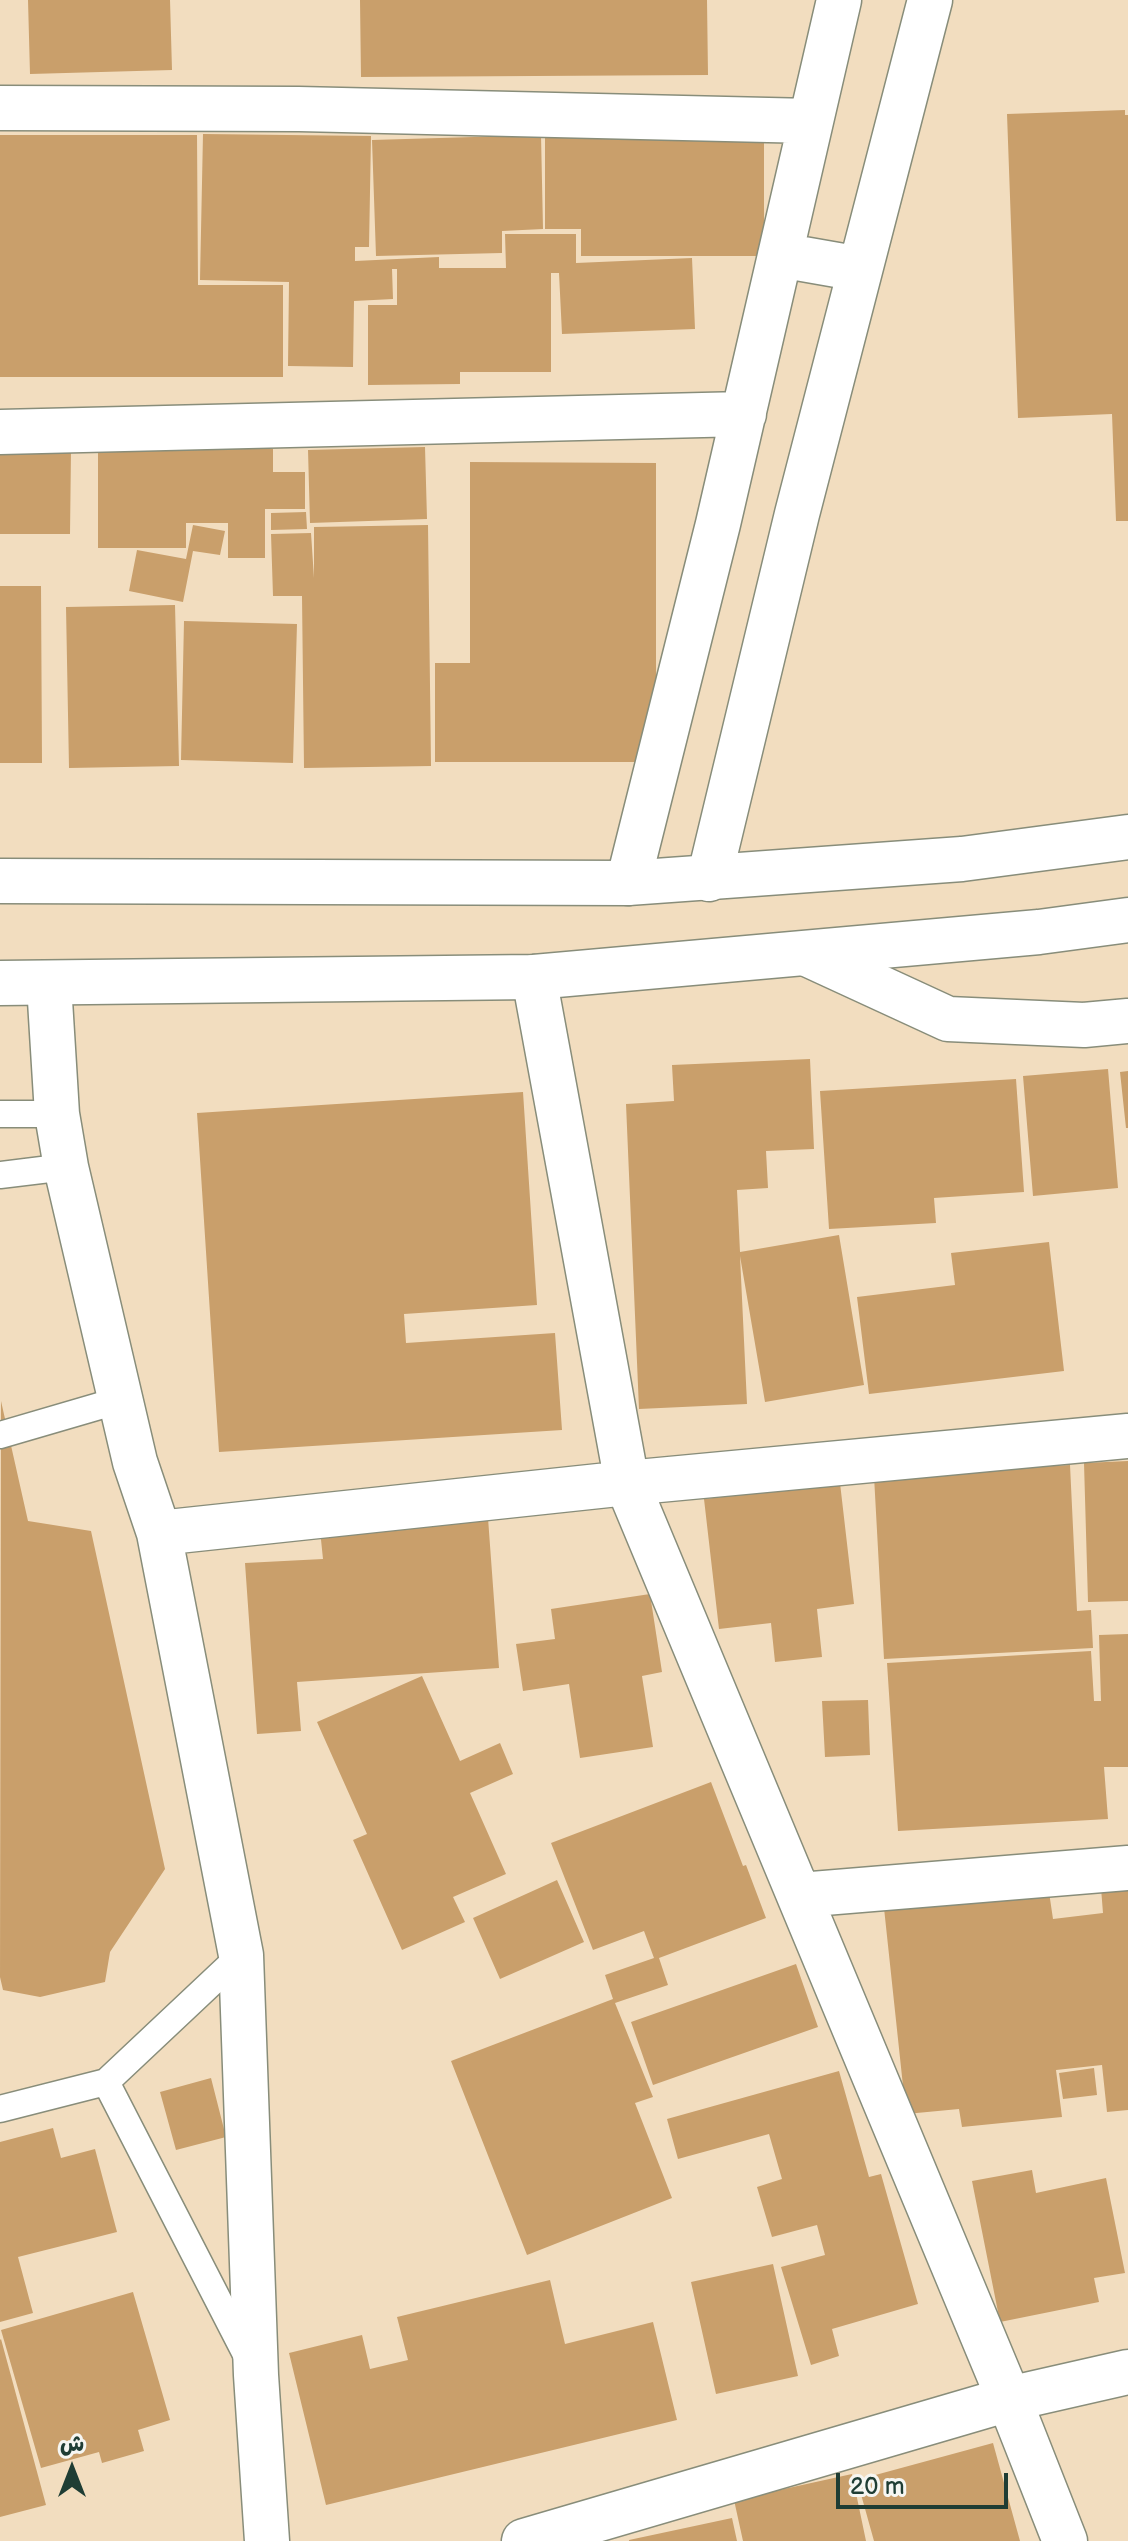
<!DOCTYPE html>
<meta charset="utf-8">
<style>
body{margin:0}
#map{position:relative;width:1128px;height:2541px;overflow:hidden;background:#f2ddbf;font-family:"Balsamiq Sans","Playpen Sans Arabic",sans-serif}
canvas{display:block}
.north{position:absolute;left:32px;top:2429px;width:80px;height:80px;-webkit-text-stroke:6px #f6f6f2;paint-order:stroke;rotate:0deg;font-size:22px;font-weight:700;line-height:32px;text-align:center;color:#1f3d34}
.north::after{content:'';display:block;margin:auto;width:28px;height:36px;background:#1f3d34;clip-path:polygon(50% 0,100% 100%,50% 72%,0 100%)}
.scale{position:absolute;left:836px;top:2473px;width:172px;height:36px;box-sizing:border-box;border:4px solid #1f3d34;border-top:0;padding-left:10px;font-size:24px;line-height:28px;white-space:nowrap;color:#1f3d34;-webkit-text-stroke:6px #f6f6f2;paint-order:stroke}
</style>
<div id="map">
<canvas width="1128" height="2541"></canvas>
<div class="north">ش</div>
<div class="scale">20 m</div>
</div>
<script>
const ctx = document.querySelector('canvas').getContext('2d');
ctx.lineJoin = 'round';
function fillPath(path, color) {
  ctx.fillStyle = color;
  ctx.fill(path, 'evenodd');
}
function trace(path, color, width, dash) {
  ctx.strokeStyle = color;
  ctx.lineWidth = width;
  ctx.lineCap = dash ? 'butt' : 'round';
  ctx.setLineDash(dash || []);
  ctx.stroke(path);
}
const building = new Path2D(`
 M 28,0 L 170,0 L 172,70 L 30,74 Z
 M 360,0 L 707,0 L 708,75 L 361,77 Z
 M 1125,110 L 1125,115 L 1128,115 L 1128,521 L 1116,521 L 1112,414 L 1018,418 L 1007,114 Z
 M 203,134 L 371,136 L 369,247 L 355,247 L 355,261 L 439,257 L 439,268 L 506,268 L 505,234 L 576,234 L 576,263 L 692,258 L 695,329 L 562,334 L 559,273 L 551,273 L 551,372 L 460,372 L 460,384 L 368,385 L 368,305 L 397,305 L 397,269 L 392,269 L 393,299 L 354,301 L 353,367 L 288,366 L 289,282 L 200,280 Z
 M 0,135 L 197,135 L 198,285 L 283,285 L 283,377 L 0,377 Z
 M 541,135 L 543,229 L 502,231 L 502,253 L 376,256 L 372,140 Z
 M 545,137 L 764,138 L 764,256 L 581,256 L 581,229 L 545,229 Z
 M 425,447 L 427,519 L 310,523 L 308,450 Z
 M 0,448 L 71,450 L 70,534 L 0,534 Z
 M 98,449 L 273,449 L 273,472 L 305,472 L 305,509 L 265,509 L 265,558 L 228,558 L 228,523 L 186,523 L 186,548 L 98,548 Z
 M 470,462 L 656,463 L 656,762 L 435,762 L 435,663 L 470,663 Z
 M 306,512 L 307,529 L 271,530 L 271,513 Z
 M 193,525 L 225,531 L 220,555 L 193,551 L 183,602 L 129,591 L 137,550 L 186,559 Z
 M 428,525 L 431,766 L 304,768 L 302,596 L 273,596 L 271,534 L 311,533 L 314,578 L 314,527 Z
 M 0,586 L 41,586 L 42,763 L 0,763 Z
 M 175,605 L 179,766 L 69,768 L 66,607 Z
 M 184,621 L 297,624 L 293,763 L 181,760 Z
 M 810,1059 L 814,1149 L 766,1151 L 768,1188 L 737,1190 L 740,1252 L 839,1235 L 864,1385 L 765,1402 L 740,1256 L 747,1404 L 639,1409 L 626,1104 L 674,1101 L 672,1065 Z
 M 1108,1069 L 1118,1188 L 1033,1196 L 1023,1076 Z
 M 1128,1071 L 1128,1128 L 1126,1128 L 1120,1072 Z
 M 1016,1079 L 1024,1192 L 934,1198 L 936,1223 L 829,1229 L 820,1091 Z
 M 523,1092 L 537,1305 L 404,1314 L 406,1343 L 555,1333 L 562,1430 L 219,1452 L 197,1113 Z
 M 1049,1242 L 1064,1371 L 869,1394 L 857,1297 L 955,1285 L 951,1253 Z
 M 1,1401 L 28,1521 L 91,1531 L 165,1869 L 110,1952 L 105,1982 L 40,1997 L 3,1990 L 0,1977 Z
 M 1128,1461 L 1128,1601 L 1088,1602 L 1084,1463 Z
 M 1070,1465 L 1077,1611 L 1091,1610 L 1093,1648 L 884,1659 L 874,1476 Z
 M 840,1483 L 854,1604 L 817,1609 L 822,1657 L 775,1662 L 771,1623 L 719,1629 L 704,1499 Z
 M 488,1518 L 499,1668 L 297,1682 L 301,1731 L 257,1734 L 245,1563 L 323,1559 L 320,1530 Z
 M 650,1594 L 662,1672 L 642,1676 L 653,1747 L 580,1758 L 569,1684 L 523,1691 L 516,1644 L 555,1639 L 551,1609 Z
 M 1128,1634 L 1128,1767 L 1104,1767 L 1108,1819 L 898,1831 L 887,1663 L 1091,1651 L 1094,1701 L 1101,1701 L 1099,1635 Z
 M 422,1676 L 460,1761 L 500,1743 L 513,1774 L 470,1793 L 506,1874 L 453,1897 L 465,1922 L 402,1950 L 353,1840 L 367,1834 L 317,1722 Z
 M 868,1700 L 870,1755 L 825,1757 L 822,1701 Z
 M 711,1782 L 743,1866 L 746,1865 L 766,1918 L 659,1958 L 668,1985 L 615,2003 L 653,2097 L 635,2103 L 672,2198 L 527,2255 L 451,2061 L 613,1999 L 605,1975 L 654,1958 L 644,1931 L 593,1950 L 551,1843 Z
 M 557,1880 L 584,1942 L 500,1979 L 473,1918 Z
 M 1128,1885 L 1128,2110 L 1107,2112 L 1102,2065 L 1056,2070 L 1062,2117 L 962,2127 L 959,2109 L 906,2114 L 884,1908 L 1049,1892 L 1053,1919 L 1103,1913 L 1101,1888 Z
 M 796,1964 L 818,2027 L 653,2085 L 631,2022 Z
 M 1094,2068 L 1097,2095 L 1063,2099 L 1059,2073 Z
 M 839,2071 L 869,2177 L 881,2174 L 918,2304 L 832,2329 L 839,2356 L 811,2365 L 781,2267 L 825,2255 L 817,2225 L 772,2237 L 757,2187 L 782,2179 L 769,2134 L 678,2159 L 667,2119 Z
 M 211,2078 L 226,2137 L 176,2150 L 160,2092 Z
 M 53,2128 L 61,2158 L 95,2149 L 117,2232 L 18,2257 L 33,2313 L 0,2322 L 0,2142 Z
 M 1032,2170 L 1036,2193 L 1106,2178 L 1125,2273 L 1094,2278 L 1099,2302 L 1000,2322 L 972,2181 Z
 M 773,2264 L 798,2376 L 716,2394 L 691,2282 Z
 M 550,2280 L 565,2344 L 653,2322 L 677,2420 L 326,2505 L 289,2353 L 362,2335 L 370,2369 L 408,2360 L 397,2317 Z
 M 133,2292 L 170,2420 L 138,2430 L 144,2451 L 102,2463 L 99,2452 L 41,2468 L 1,2330 Z
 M 1,2339 L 46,2505 L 0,2517 L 0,2340 Z
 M 993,2443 L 1020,2541 L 874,2541 L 857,2480 Z
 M 852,2474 L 866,2541 L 743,2541 L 734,2500 Z
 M 732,2518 L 737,2541 L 629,2541 L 629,2540 Z`);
const service = new Path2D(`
 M 0,1114 L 57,1114
 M 0,1175 L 66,1167
 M 0,1435 L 120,1400
 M 106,2082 L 249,2360
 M 0,2109 L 106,2082 L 241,1955`);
const minor = new Path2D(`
 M 0,108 L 299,109 L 811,121
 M 780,255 L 860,269
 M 0,432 L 744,414
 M 709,879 L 797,514 L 930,0
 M 628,883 L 718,524 L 839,0
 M 807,954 L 948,1019 L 1084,1025 L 1128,1021
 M 534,977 L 627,1483 L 1009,2399 L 1065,2541
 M 49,984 L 57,1114 L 66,1167 L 135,1462 L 159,1533 L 241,1955 L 256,2375 L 267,2541
 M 159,1533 L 627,1483 L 1128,1436
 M 800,1895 L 1128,1868`);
const tertiary = new Path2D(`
 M 524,2541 L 1009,2399 L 1128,2372`);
const primary = new Path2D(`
 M 0,881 L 628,883 L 962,859 L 1128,837
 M 0,983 L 534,977 L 1039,932 L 1128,920`);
fillPath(building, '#c99f6b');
trace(service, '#888d7a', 29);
trace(minor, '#888d7a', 47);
trace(tertiary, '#888d7a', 47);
trace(primary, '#888d7a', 47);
trace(service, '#fff', 26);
trace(minor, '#fff', 44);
trace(tertiary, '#fff', 44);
trace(primary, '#fff', 44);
</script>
